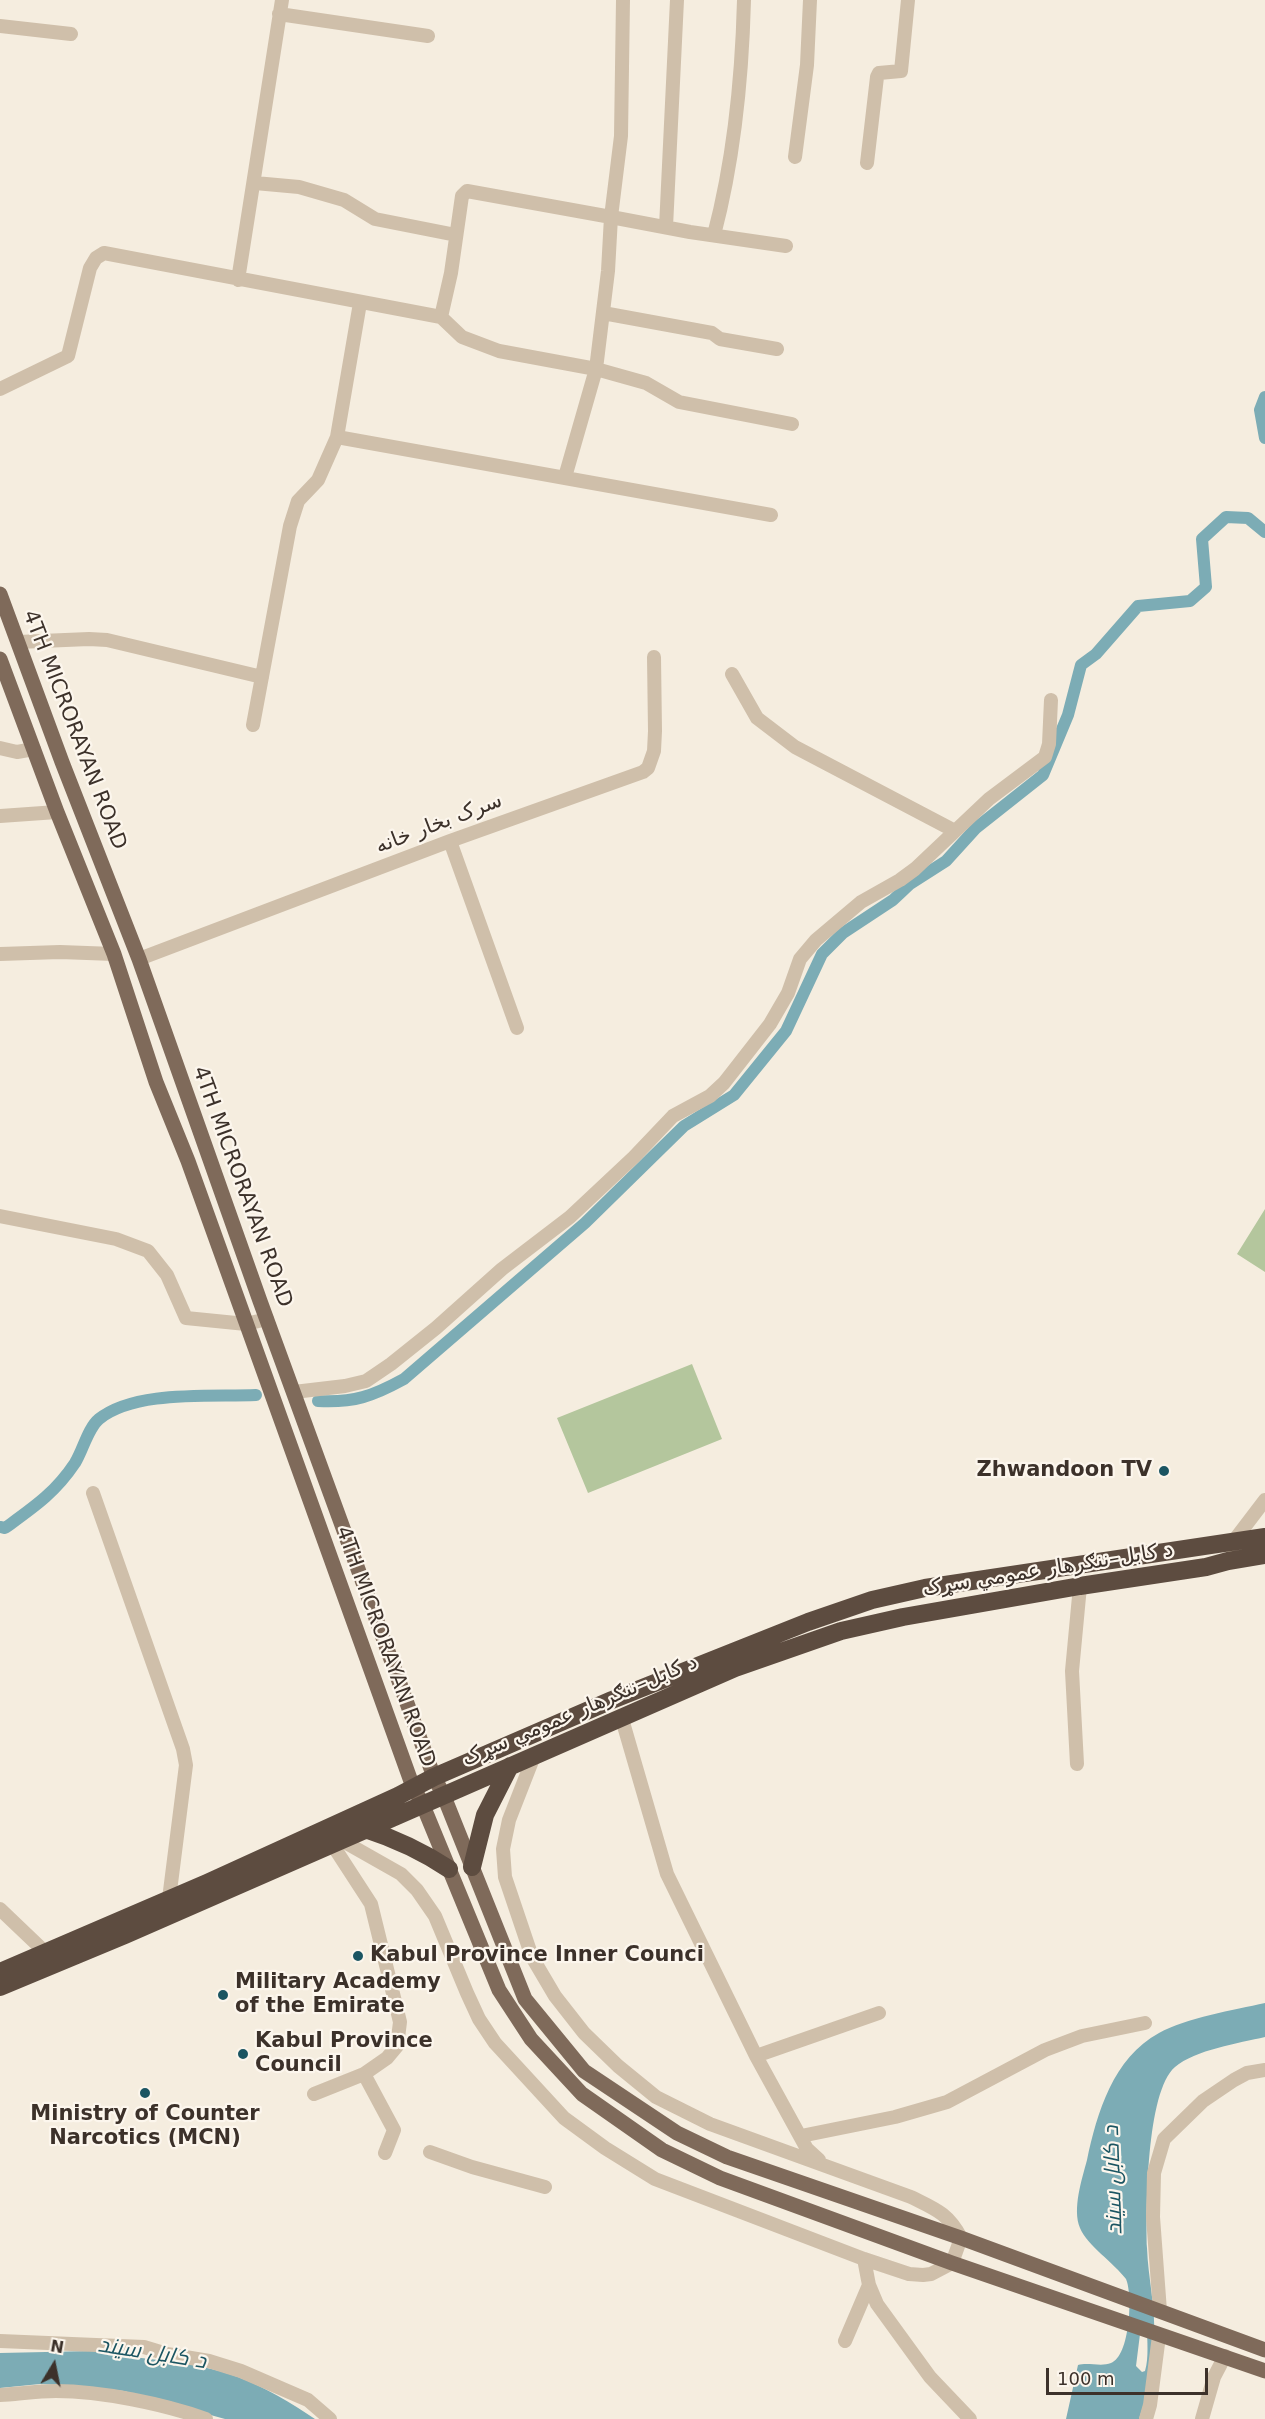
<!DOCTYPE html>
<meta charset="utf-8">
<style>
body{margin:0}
#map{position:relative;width:1265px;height:2419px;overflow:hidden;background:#f5eddf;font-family:"DejaVu Sans",sans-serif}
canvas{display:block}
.north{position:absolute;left:24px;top:2335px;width:60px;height:60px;-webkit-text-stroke:4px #fcf6ed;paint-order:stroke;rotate:10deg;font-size:16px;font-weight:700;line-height:24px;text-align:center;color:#3c312a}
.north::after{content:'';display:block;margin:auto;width:21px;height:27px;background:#3c312a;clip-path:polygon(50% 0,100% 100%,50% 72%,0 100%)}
.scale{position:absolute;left:1046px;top:2368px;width:162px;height:27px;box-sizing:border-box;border:3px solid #3c312a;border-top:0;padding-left:8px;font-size:18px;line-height:21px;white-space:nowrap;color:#3c312a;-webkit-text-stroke:4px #fcf6ed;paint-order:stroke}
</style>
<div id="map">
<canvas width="1265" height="2419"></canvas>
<div class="north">N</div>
<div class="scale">100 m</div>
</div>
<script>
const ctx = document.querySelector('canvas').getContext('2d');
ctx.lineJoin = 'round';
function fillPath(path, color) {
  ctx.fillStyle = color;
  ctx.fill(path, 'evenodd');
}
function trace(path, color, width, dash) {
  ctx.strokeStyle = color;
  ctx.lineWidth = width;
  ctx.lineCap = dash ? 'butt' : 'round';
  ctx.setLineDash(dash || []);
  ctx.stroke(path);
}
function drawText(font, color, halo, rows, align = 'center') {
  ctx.font = font + ' "DejaVu Sans",Cairo,sans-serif';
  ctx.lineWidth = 4.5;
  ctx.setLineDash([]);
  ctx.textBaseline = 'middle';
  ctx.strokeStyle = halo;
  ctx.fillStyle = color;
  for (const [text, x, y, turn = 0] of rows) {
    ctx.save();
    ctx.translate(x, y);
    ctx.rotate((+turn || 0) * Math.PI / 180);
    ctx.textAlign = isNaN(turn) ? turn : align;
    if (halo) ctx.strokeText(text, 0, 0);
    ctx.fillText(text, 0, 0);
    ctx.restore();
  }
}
const green = new Path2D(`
 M 1265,1209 L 1265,1272 L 1237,1254 Z
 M 692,1364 L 722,1439 L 588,1493 L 557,1418 Z`);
const water = new Path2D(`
 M 1265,2003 L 1265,2037 C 1239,2043 1195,2050 1175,2067 C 1146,2092 1146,2209 1147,2248 C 1148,2278 1156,2308 1154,2339 C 1153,2366 1148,2393 1139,2419 L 1066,2419 L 1078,2365 C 1088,2362 1101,2367 1111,2363 C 1130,2356 1133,2295 1126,2279 C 1114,2263 1087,2245 1080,2228 C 1072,2209 1082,2179 1087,2160 C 1097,2113 1113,2058 1159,2033 C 1186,2018 1234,2010 1265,2003 ZM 1141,2326 L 1147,2327 C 1147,2341 1149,2357 1145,2371 L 1142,2372 L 1136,2366 Z
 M 92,2351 C 140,2360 192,2360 238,2377 C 265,2387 291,2403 315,2419 L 225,2419 L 124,2391 L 80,2386 L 40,2384 L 0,2388 L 0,2353 Z`);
const canal = new Path2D(`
 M 1265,397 L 1260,410 L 1265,438
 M 318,1401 C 354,1403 373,1396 404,1379 L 585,1223 L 684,1126 L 734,1095 L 786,1031 L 822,954 L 843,933 L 893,900 L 910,884 L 946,861 L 976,828 L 1043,775 L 1068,715 L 1081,665 L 1096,654 L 1138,606 L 1190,601 L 1206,587 L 1202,539 L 1226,517 L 1248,518 L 1265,532
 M 0,1527 L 5,1528 C 34,1507 55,1493 75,1463 C 83,1450 88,1428 99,1419 C 135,1390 210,1397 256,1395`);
const minor = new Path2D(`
 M 279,14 L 428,36
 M 0,26 L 71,34
 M 795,157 L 807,65 L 810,0
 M 867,163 L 877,77 L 879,73 L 901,71 L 908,0
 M 255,183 L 299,187 L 344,200 L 375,219 L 456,235
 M 666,227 L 677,0
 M 714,235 C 734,159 742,79 744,0
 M 238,280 L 282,0
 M 603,313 L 712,333 L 720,339 L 777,349
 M 441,317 L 451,273 L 462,196 L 467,191 L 611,217 L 621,136 L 623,0
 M 0,389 L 68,356 L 90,268 L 96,258 L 104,253 L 441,317 L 462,337 L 499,351 L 596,369 L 646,383 L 679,402 L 792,424
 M 337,437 L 771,515
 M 565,477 L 596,369 L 608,271 L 611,217 L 690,232 L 786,246
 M 18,642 L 89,639 L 107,640 L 262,677
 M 732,674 L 757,718 L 795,747 L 953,830
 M 253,725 L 290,526 L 298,501 L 318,480 L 337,437 L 360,303
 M 0,748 L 17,752 L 34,749
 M 0,816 L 57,812
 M 450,841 L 517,1028
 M 0,954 L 60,952 L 114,954
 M 139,959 L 450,841 L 643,772 L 648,768 L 654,751 L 655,731 L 654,657
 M 0,1216 L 116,1239 L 148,1251 L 167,1275 L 186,1318 L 246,1324 L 267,1319
 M 294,1392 L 345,1386 L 366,1381 L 391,1364 L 436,1328 L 502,1269 L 570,1217 L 634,1157 L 673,1116 L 710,1096 L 724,1083 L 770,1024 L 788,993 L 800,959 L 816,940 L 861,902 L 900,880 L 915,869 L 989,799 L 1045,757 L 1049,744 L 1051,700
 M 93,1493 L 183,1749 L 186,1765 L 169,1899
 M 1232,1547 L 1233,1542 L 1265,1500
 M 622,1719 L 667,1874 L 756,2056 L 807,2149 L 819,2160
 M 1077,1764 L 1072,1671 L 1080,1586
 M 341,1840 L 401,1874 L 417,1890 L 435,1916 L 467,1993 L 479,2019 L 495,2043 L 564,2118 L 605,2148 L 655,2179 L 864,2259 L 909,2274 L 923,2275 L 931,2274 L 952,2263 L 961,2238 C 948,2213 935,2209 911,2197 L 710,2124 L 656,2097 L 618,2066 L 584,2033 L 555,1996 L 532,1957 L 505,1877 L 503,1849 L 509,1820 L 534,1756
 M 0,1909 L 45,1952
 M 756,2056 L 879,2013
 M 364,2074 L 394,2130 L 385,2153
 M 314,2094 L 364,2074 L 387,2058 L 397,2046 L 400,2022 L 371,1904 L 332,1844
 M 801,2136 L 895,2117 L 947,2102 L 1045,2050 L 1082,2036 L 1145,2023
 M 430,2152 L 472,2167 L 545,2187
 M 864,2259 L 869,2285 L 877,2304 L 930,2377 L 970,2419
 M 1160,2311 L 1153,2217 L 1154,2173 L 1164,2139 L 1203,2101 L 1234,2080 L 1247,2073 L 1265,2070
 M 0,2341 L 144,2347 L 167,2354 L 209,2361 L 241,2371 L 308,2400 L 330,2419
 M 845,2341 L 869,2285
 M 0,2395 C 18,2394 37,2391 56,2391 C 101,2391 164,2404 206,2419
 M 1146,2419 L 1150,2405 L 1159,2336
 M 1202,2419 L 1214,2377 L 1225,2356`);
const major = new Path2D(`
 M 0,594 L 62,762 L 139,959 L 260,1301 L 434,1777 L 443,1794 L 525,1999 L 584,2071 L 677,2133 L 727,2157 L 961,2238 L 1265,2350
 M 0,659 L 57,812 L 114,954 L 156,1082 L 188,1161 L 413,1787 L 422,1803 L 499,1990 L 531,2039 L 582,2094 L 662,2150 L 720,2178 L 952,2263 L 1265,2371`);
const highway = new Path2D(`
 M 365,1829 C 396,1839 422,1851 449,1869
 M 472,1867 L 485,1815 L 510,1766
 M 0,1972 L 207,1883 L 398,1796 L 434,1777 L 612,1700 L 808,1622 L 872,1600 L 925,1588 L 1265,1537
 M 0,1987 L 125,1935 L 735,1668 L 841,1631 L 903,1617 L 1080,1586 L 1206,1567 L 1228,1561 L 1265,1555`);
const markers = [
 [1164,1471,6,"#1b5562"],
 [358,1956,6,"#1b5562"],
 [223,1995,6,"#1b5562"],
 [243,2054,6,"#1b5562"],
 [145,2093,6,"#1b5562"]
];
const streetNames = [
 ["4TH MICRORAYAN ROAD",74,730,69],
 ["سرک بخار خانه",439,824,-21],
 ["4TH MICRORAYAN ROAD",242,1187,70],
 ["د کابل–ننګرهار عمومي سړک",1048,1570,-9],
 ["4TH MICRORAYAN ROAD",385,1647,70],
 ["د کابل–ننګرهار عمومي سړک",580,1711,-23]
];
const poiNames = [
 ["Zhwandoon TV",1152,1471,"right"],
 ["Kabul Province Inner Counci",370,1956],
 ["Military Academy",235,1983],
 ["of the Emirate",235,2007],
 ["Kabul Province",255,2042],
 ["Council",255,2066],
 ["Ministry of Counter",145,2115,"center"],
 ["Narcotics (MCN)",145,2139,"center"]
];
const waterNames = [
 ["د کابل سيند",1114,2180,-92],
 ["د کابل سيند",152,2354,9]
];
fillPath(green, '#b4c69d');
fillPath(water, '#7cacb5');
trace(canal, '#7cacb5', 12);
trace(minor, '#cfbfaa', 14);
trace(major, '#7f6a5a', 15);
trace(highway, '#5d4c40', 18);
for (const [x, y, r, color] of markers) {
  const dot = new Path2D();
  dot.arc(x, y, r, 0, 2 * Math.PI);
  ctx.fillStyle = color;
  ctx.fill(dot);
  trace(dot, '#fcf6ed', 2);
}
drawText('21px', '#3c312a', '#fcf6ed', streetNames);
drawText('bold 21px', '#3c312a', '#fcf6ed', poiNames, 'left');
drawText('italic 22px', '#1b5562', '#fcf6ed', waterNames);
</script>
